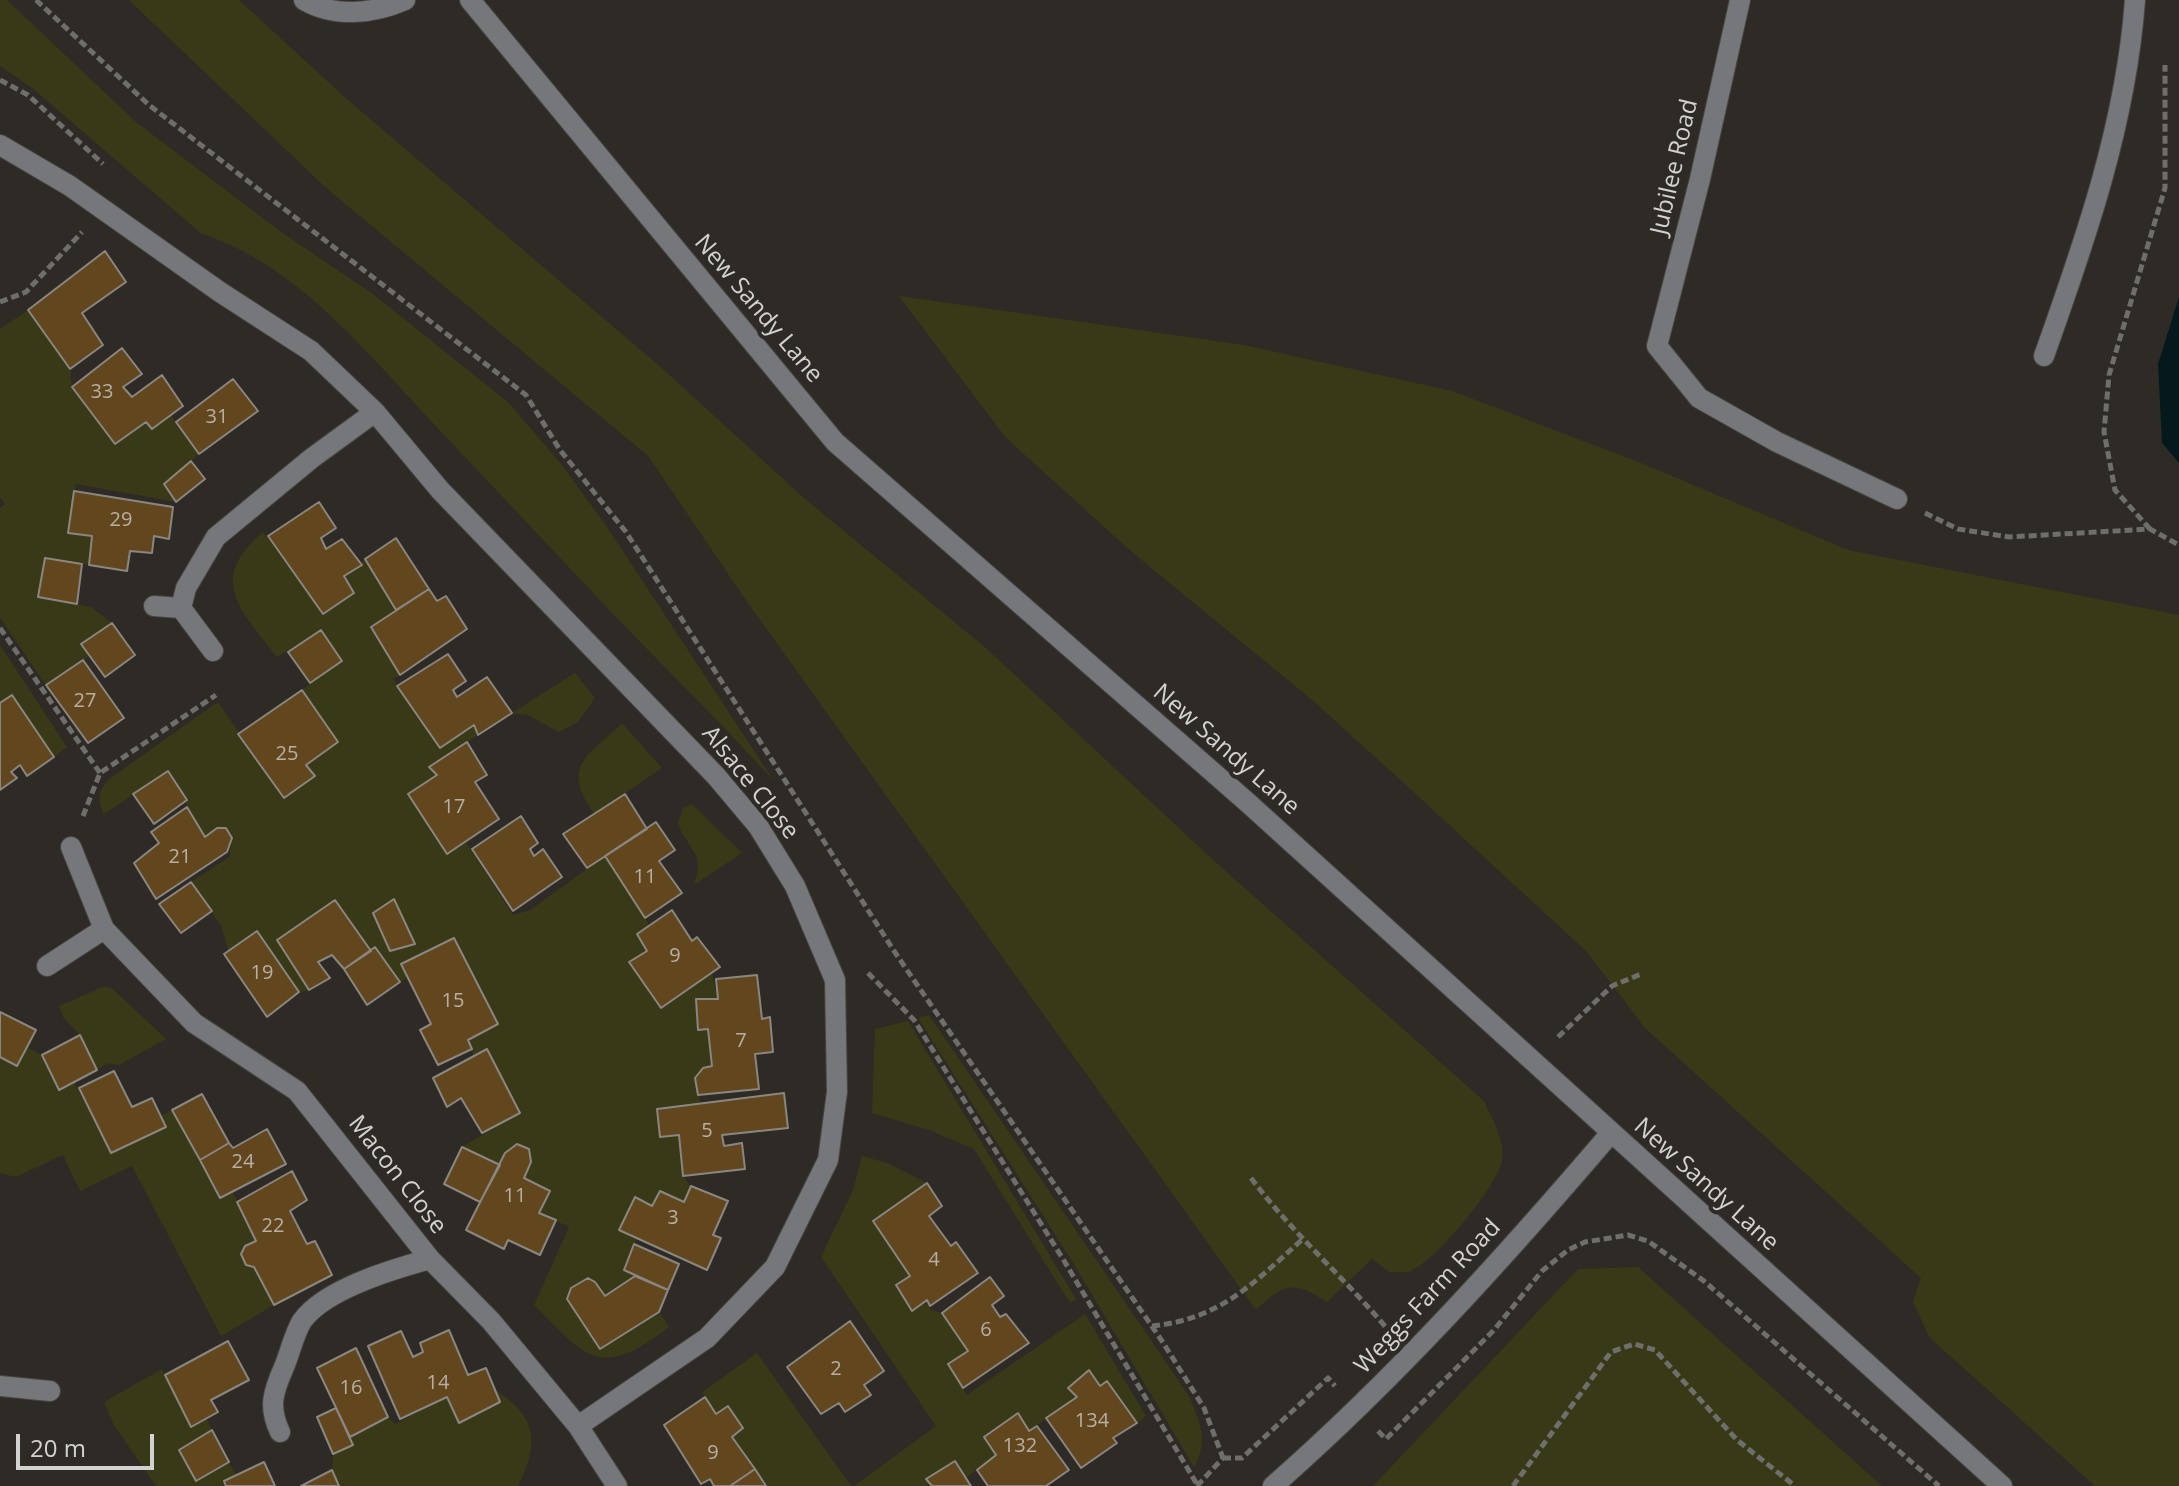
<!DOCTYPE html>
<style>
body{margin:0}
#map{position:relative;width:2179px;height:1486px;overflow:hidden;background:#2e2b27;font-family:"Open Sans",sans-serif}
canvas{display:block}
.scale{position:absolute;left:16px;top:1434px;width:138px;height:36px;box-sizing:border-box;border:4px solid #d4d2d0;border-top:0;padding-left:10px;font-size:24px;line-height:28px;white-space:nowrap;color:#d4d2d0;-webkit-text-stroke:6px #2e2b27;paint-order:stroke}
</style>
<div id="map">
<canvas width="2179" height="1486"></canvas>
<div class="scale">20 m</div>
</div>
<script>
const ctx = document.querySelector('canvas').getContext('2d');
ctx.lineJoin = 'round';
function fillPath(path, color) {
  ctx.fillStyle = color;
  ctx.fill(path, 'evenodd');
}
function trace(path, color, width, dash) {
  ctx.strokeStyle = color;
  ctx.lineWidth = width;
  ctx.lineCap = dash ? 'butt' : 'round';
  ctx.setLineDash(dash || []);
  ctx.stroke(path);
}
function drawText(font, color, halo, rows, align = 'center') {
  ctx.font = font + ' "Open Sans",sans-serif';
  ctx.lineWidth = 8;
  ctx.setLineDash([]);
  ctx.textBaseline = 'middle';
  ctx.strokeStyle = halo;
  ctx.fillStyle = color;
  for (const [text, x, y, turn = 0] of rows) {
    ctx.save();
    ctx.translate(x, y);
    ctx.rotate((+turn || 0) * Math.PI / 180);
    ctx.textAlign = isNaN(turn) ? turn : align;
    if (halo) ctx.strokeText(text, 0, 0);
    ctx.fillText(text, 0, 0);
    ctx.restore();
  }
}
const green = new Path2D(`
 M 0,0 L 7,0 L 136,122 L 281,232 L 373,294 L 509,403 L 562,465 L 607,527 L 774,781 C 711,712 644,648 580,579 C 530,526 480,473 430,420 C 367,352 293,262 202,234 L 32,88 L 0,66 Z
 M 129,0 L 239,0 L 349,101 L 664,370 L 804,498 L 986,648 L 1211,858 L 1484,1101 C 1492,1118 1505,1140 1502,1160 C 1498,1186 1433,1265 1408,1272 C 1402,1273 1395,1272 1389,1272 L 1372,1259 L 1327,1302 C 1293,1280 1285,1283 1256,1310 L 750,606 L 648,456 L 325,187 Z
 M 899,296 L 1244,345 L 1452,391 L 1641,463 L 1848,550 L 2179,615 L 2179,1486 L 2095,1486 L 1930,1338 L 1913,1302 L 1921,1278 L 1645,1028 L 1587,952 L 1407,786 L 1311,699 L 1133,553 L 1006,438 Z
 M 28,310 L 70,369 L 72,387 L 115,444 L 146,422 L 152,429 L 171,415 L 199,454 L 164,484 L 176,502 L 76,484 L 68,532 L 92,536 L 89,565 L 45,558 L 38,597 L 91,607 L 112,623 L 81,644 L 89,656 L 46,685 L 0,618 L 0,508 L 5,504 L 0,497 L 0,329 Z
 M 263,532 L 323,614 L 354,593 L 344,576 L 365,559 L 396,610 L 371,627 L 400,675 L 394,679 L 397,686 L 440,748 L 474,725 L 478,735 L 430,767 L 437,775 L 408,794 L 447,853 L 466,842 L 513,915 L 530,910 L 605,856 L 650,926 L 647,951 L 629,962 L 660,1008 L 712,973 L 718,999 L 696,999 L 698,1030 L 708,1029 L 712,1066 L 703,1068 L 695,1078 L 701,1104 L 657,1109 L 660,1137 L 679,1135 L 683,1176 L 691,1186 L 684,1202 L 652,1206 L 634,1197 L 620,1229 L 637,1238 L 624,1269 L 635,1276 L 605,1296 L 595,1282 L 587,1279 L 567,1299 L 600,1349 L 659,1312 L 669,1327 C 601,1379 588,1360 534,1305 L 569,1227 L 539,1213 L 549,1191 L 524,1178 L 531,1162 L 528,1149 L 517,1144 L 505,1153 L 500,1165 L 462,1147 L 520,1113 L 487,1050 L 474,1056 L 468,1040 L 498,1023 L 455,938 L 402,964 L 408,977 L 400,982 L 375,948 L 371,951 L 334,901 L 277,940 L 309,990 L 299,992 L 257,932 L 229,952 L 221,926 L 191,882 L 229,857 L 232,838 L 226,828 L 217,828 L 205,837 L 168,771 L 104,814 C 97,798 98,792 109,779 L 218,702 L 283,798 L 315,776 L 306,765 L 338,742 L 302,690 L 342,661 L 321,630 L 277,657 C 241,610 206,580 263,532 ZM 393,899 L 415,944 L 390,951 L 373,913 Z
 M 0,645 L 67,747 L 54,757 L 12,696 L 0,703 Z
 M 575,673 L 595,698 L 578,722 L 559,732 L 528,715 L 512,713 Z
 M 622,723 L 662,768 L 594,814 C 561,765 586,758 622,723 Z
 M 692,804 L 742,853 L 694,885 C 706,851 687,850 678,823 L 683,808 Z
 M 105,986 L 114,990 L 166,1039 L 119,1065 L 108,1063 L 97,1070 L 80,1035 L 63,1017 L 59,1006 Z
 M 929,1015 L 1189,1396 C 1200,1422 1209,1441 1194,1467 L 1075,1266 L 918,1018 Z
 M 908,1021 L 1076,1299 L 1070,1303 L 974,1149 L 929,1130 L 872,1113 L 875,1029 Z
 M 27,1047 L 42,1055 L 59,1089 L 74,1082 L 111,1153 L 166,1127 L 161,1116 L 172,1110 L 220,1198 L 233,1192 L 256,1241 L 245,1246 L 241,1255 L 246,1265 L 254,1267 L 274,1305 L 221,1336 L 132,1166 L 80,1191 L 63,1155 L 16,1177 L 0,1173 L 0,1057 L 17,1065 Z
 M 862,1156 L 887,1163 L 927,1183 L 874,1222 L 910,1276 L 896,1286 L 912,1310 L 927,1300 L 931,1310 L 942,1313 L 968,1351 L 948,1364 L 967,1395 L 1085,1314 L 1146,1416 L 1137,1423 L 1108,1381 L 1100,1386 L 1089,1370 L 1068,1387 L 1077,1397 L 1029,1431 L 1017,1413 L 984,1436 L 996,1455 L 966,1478 L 927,1480 L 932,1486 L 854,1486 L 936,1426 L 821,1257 L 853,1190 Z
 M 1638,1267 L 1882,1486 L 1373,1486 L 1578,1269 Z
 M 757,1353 L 851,1486 L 766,1486 L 732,1437 L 743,1428 L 728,1406 L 716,1414 L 702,1392 Z
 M 162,1369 L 191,1427 L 206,1418 L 212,1430 L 179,1450 L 195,1481 L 229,1462 L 236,1475 L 224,1481 L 226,1486 L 156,1486 L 114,1425 L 104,1402 Z
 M 495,1390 C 537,1416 540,1443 518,1486 L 339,1486 L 332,1470 L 333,1454 L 353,1445 L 350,1437 L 388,1417 L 395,1424 L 447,1397 L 459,1423 L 500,1403 Z`);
const water = new Path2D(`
 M 2179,297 L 2179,463 L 2162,443 L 2158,364 Z`);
const building = new Path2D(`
 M 105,251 L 126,282 L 82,313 L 103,345 L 70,369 L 28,310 Z
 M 122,348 L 142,374 L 123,387 L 132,397 L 162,375 L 183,406 L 152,429 L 146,422 L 115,444 L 72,387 Z
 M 233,379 L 258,411 L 199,454 L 176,422 Z
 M 191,461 L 205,479 L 176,502 L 164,484 Z
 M 74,491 L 173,507 L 169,539 L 154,536 L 152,553 L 130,551 L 127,571 L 89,565 L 92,536 L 68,533 Z
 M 319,502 L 336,528 L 321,538 L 326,549 L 342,539 L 362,565 L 344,576 L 354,593 L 323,614 L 268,536 Z
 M 396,538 L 429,589 L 396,610 L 365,559 Z
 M 45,558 L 82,564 L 77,604 L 38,597 Z
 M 429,589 L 437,601 L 446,596 L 467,629 L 400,675 L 371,627 Z
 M 112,623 L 135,655 L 105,677 L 81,644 Z
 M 321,630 L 342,661 L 310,683 L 288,652 Z
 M 448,654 L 466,681 L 453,690 L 457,697 L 487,677 L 512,713 L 478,735 L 474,725 L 440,748 L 397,686 Z
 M 83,660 L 124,718 L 88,743 L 46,685 Z
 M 302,690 L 338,742 L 306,765 L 315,776 L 284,798 L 238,734 Z
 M 12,695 L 54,757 L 27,776 L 20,765 L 11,772 L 17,778 L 0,790 L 0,703 Z
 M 467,742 L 487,775 L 475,782 L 499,819 L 447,854 L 408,794 L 437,775 L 429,767 Z
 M 168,771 L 187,800 L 154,824 L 133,794 Z
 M 625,794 L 647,829 L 587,868 L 563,834 Z
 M 187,807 L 205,837 L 217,828 L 226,828 L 232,838 L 227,852 L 156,899 L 134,863 L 159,843 L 151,832 Z
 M 521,816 L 538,843 L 530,849 L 534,856 L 543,849 L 562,877 L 513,911 L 472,849 Z
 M 656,822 L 675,850 L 659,861 L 682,893 L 645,918 L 605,856 Z
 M 191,882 L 212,911 L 181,933 L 159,904 Z
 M 394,899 L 415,944 L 390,951 L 373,913 Z
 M 335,900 L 371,951 L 344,969 L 332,955 L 318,962 L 330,978 L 309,990 L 277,940 Z
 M 672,910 L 692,941 L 697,937 L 720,967 L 661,1008 L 629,962 L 647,951 L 637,934 Z
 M 257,931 L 299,992 L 267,1017 L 224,954 Z
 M 454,938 L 498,1024 L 468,1040 L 472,1049 L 438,1065 L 420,1030 L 431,1024 L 401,964 Z
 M 375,947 L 400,982 L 367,1005 L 344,969 Z
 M 757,975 L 762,1019 L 770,1017 L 773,1052 L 755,1054 L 759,1089 L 698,1095 L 695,1078 L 703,1068 L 712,1066 L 708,1029 L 698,1030 L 696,999 L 718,999 L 716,979 Z
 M 0,1012 L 36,1030 L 17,1066 L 0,1057 Z
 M 80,1035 L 97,1070 L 59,1090 L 42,1055 Z
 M 487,1049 L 520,1113 L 482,1133 L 461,1098 L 447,1107 L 433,1078 Z
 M 114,1071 L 132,1107 L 152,1098 L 166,1127 L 111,1153 L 79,1088 Z
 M 784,1093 L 788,1128 L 722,1135 L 724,1146 L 742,1143 L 745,1169 L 683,1176 L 679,1135 L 660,1137 L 657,1109 Z
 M 202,1094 L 229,1143 L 200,1160 L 172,1110 Z
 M 267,1129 L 286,1164 L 220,1198 L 200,1160 L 229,1143 L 233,1148 Z
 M 517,1144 L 529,1149 L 531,1162 L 524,1178 L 550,1191 L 539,1213 L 556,1220 L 540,1255 L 508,1240 L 504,1249 L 466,1230 L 505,1153 Z
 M 462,1147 L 500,1165 L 480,1202 L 444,1184 Z
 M 292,1171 L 307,1200 L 290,1211 L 307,1244 L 315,1241 L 332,1275 L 274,1305 L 254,1267 L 246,1265 L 241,1254 L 245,1246 L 256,1241 L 237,1202 Z
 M 927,1183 L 942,1206 L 929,1216 L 951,1246 L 956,1242 L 978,1273 L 930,1306 L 927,1300 L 912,1311 L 896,1285 L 910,1276 L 873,1221 Z
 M 691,1186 L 728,1201 L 713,1235 L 721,1238 L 707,1270 L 619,1230 L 635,1197 L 652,1206 L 660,1191 L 684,1202 Z
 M 634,1244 L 679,1264 L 668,1290 L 624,1270 Z
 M 635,1276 L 668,1290 L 659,1312 L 600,1349 L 567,1299 L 571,1288 L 588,1278 L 595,1282 L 605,1296 Z
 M 990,1277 L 1004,1296 L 992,1305 L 1000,1317 L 1006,1314 L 1029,1343 L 963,1388 L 948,1364 L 968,1351 L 942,1313 Z
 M 850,1321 L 884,1371 L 864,1385 L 871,1395 L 845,1412 L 839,1403 L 821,1414 L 787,1367 Z
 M 449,1330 L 468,1375 L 486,1368 L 500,1402 L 459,1423 L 447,1397 L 400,1419 L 368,1346 L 401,1331 L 413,1357 L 423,1352 L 420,1343 Z
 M 228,1341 L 249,1380 L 211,1400 L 218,1412 L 191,1427 L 165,1375 Z
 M 356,1348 L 388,1417 L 350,1437 L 317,1368 Z
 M 1089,1370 L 1100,1386 L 1107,1381 L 1137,1423 L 1113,1438 L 1117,1443 L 1081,1468 L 1046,1418 L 1077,1397 L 1068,1388 Z
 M 705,1397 L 716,1414 L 728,1406 L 743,1428 L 732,1437 L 755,1469 L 730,1486 L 714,1486 L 710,1479 L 701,1484 L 664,1425 Z
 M 336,1408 L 353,1445 L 333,1454 L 317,1417 Z
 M 1018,1413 L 1029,1431 L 1037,1426 L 1069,1470 L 1046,1486 L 988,1486 L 977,1470 L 996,1455 L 984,1437 Z
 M 212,1430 L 229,1462 L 196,1481 L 179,1450 Z
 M 955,1461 L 971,1486 L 932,1486 L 926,1479 Z
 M 264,1462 L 275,1486 L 226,1486 L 224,1481 Z
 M 755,1469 L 766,1486 L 730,1486 Z
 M 332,1470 L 339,1486 L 301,1486 Z`);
const path = new Path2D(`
 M 36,0 L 149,105 L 526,395 L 560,450 L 626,532 L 896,954 L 1162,1341 L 1204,1408 L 1223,1458
 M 0,80 L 28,95 L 103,164
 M 0,302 L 26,292 L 82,232
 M 1925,513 L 1958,529 L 2009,537 L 2150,529 L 2179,545
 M 2150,529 L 2115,490 L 2104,432 L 2109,375 L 2165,188 L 2165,65
 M 0,628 L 100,773
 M 83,816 L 100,773 L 216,695
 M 868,973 L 914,1020 L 1063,1259 L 1198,1486
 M 1558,1037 L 1612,986 L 1641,974
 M 1251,1178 C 1292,1233 1345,1278 1389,1331
 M 1152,1326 C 1222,1319 1254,1282 1304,1238
 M 1378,1431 L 1386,1439 L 1494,1330 L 1542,1271 L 1568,1250 L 1585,1242 L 1628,1235 L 1648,1241 L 1704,1281 L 1939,1486
 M 1223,1458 L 1242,1458 L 1328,1378 L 1335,1386
 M 1197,1486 L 1223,1458
 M 1513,1486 L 1611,1352 L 1634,1344 L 1655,1350 L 1737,1440 L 1795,1486`);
const minor = new Path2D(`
 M 304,0 C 335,18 373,14 405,0
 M 470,0 L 835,442 L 1247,802 L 2002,1486
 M 1740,0 L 1700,179 L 1657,346 L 1699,398 L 1777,442 L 1897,499
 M 0,145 L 70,186 L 220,292 L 311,351 L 375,412 L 440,490 L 716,776 L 758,826 L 795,886 L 835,980 L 837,1092 L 828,1160 L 775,1267 L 707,1338 L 578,1426
 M 2044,356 C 2085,241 2126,124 2135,0
 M 154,606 L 181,608
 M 213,651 L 181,608 L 186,588 L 216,537 L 312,458 L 375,412
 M 71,847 L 104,929 L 194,1023 L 297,1091 L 430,1259 L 491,1321 L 578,1426 L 617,1486
 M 47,966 L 104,929
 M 0,1386 L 50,1391
 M 280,1432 C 268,1407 273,1392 284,1367 C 290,1353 294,1334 302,1321 C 325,1289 393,1269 430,1259
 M 1273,1486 C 1395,1379 1504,1258 1610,1134`);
const numberNames = [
 ["33",102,392],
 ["31",217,417],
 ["29",121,520],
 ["27",85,701],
 ["25",287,754],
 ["17",454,807],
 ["21",180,857],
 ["11",645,877],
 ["9",675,956],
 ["19",262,973],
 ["15",453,1001],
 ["7",741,1041],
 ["5",707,1131],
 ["24",243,1162],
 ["11",515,1196],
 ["3",673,1218],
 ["22",273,1226],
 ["4",934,1260],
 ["6",986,1330],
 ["2",836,1369],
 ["14",438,1383],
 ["16",351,1388],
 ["134",1092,1421],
 ["132",1020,1446],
 ["9",713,1453]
];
const streetNames = [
 ["Jubilee Road",1675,167,-77],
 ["New Sandy Lane",758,309,50],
 ["New Sandy Lane",1226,750,41],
 ["Alsace Close",750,783,51],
 ["Macon Close",397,1175,52],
 ["New Sandy Lane",1706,1185,42],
 ["Weggs Farm Road",1428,1297,-47]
];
fillPath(green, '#373917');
fillPath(water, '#05191c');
fillPath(building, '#62471e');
trace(building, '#8a8681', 2);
trace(minor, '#494642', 22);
trace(path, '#706e6a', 5, [8, 4]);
trace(minor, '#76777a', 20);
drawText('20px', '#b8afa4', null, numberNames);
drawText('24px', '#d4d2d0', '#2e2b27', streetNames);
</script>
